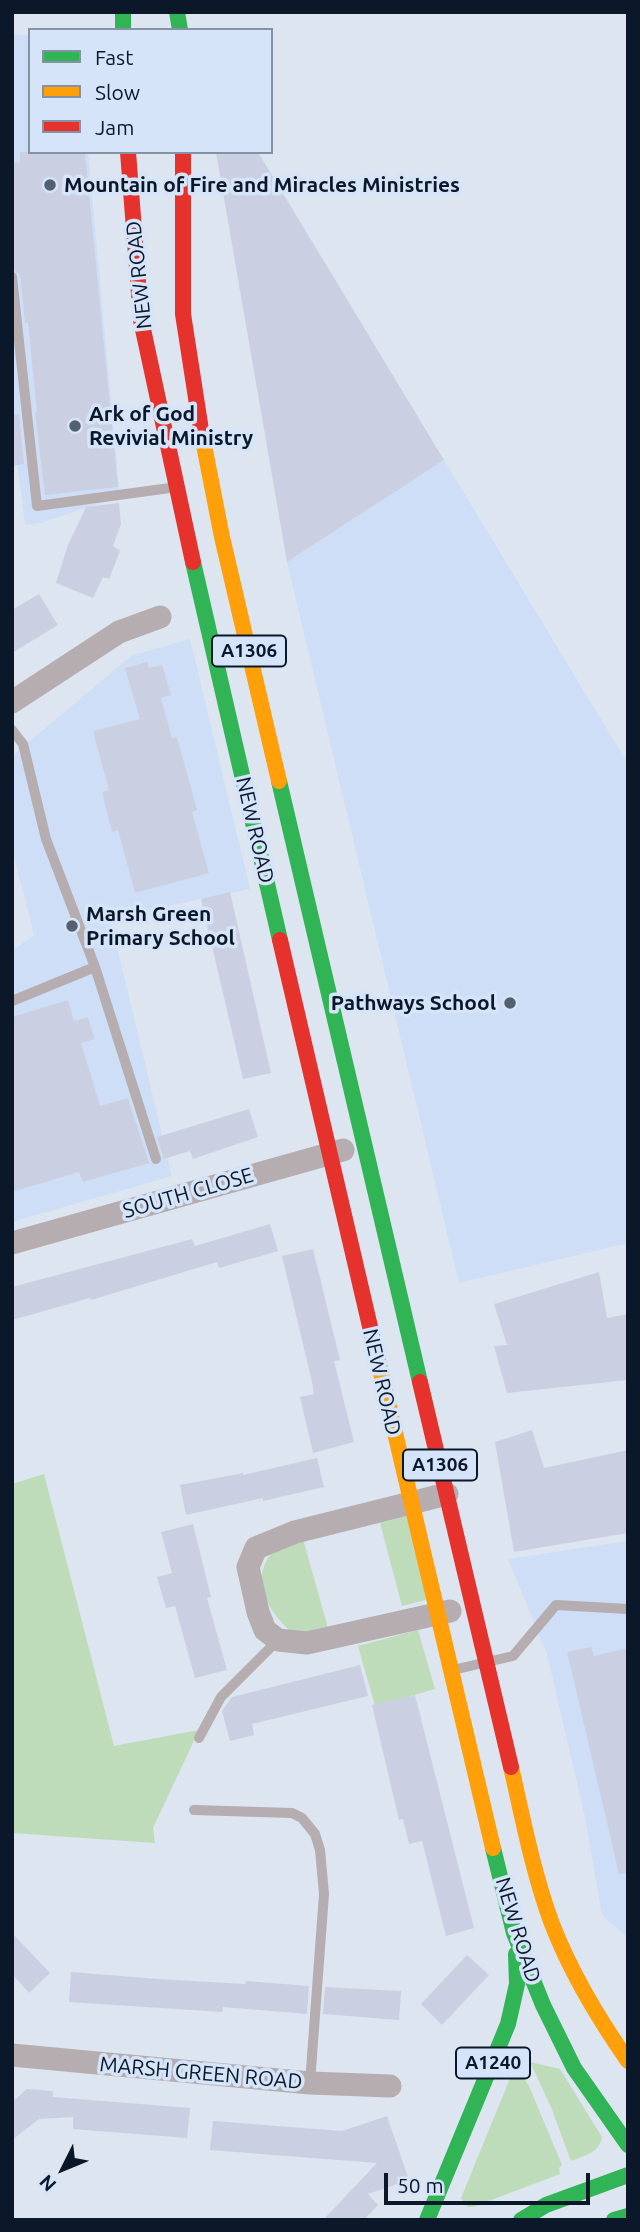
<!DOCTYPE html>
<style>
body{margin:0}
#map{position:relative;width:640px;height:2232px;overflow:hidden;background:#dde5f0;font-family:Ubuntu,sans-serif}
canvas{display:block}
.frame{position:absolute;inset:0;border:14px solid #0b1829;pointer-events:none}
.legend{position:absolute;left:28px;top:28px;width:245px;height:126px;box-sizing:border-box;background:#d5e4f8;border:2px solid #8492a5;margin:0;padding:9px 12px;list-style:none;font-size:21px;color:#0b1829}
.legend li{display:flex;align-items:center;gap:14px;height:35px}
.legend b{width:35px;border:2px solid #8492a5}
.north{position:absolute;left:28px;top:2134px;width:70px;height:70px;-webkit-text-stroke:5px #d5e4f8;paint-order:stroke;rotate:227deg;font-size:19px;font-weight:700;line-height:28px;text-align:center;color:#0b1829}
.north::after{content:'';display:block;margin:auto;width:24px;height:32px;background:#0b1829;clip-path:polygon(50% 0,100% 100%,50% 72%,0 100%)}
.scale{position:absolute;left:384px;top:2173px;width:206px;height:32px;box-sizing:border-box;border:4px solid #0b1829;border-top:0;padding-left:9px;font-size:21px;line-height:24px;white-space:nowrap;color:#0b1829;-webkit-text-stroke:5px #d5e4f8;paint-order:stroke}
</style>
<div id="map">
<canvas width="640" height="2232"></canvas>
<div class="frame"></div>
<ul class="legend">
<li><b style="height:9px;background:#30b455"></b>Fast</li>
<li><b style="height:9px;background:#ff9f0a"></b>Slow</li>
<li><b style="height:9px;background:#e5322d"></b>Jam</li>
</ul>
<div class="north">N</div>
<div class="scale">50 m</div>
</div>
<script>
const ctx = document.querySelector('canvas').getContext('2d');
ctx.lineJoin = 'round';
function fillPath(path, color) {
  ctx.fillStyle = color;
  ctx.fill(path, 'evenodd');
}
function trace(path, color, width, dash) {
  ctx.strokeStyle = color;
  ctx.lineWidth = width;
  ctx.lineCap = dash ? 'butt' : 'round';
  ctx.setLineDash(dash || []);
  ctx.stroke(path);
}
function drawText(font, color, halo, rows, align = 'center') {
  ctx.font = font + ' Ubuntu,sans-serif';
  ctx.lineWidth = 7;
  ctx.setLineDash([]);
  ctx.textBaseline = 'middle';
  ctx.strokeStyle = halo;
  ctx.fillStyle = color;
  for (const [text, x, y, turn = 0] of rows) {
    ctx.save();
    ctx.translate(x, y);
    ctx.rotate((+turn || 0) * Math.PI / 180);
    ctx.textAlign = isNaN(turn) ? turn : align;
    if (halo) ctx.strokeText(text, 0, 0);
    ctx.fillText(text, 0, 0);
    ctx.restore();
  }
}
const built = new Path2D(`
 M 12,34 L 30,36 L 30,152 L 88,152 L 120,497 L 40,523 L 25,525 L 12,421 Z
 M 444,460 L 628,764 L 628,1243 L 459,1283 L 287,562 Z
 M 190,639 L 250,889 L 110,918 L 172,1176 L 12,1222 L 12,951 L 34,935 L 12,848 L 12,756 L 131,656 Z
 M 628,1541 L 628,1938 L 602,1915 L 585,1817 L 547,1654 L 508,1559 Z`);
const green = new Path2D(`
 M 44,1474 L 114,1746 L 199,1730 L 153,1828 L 155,1843 L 12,1833 L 12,1484 Z
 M 407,1516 L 429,1599 L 402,1606 L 380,1523 Z
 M 303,1539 L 328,1628 L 294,1634 C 271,1615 247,1580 273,1552 C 279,1545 295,1542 303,1539 Z
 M 418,1630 L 435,1689 L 375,1706 L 358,1646 Z
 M 518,2059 L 524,2079 L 529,2086 L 562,2165 L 559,2168 L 560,2174 L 473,2207 L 468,2207 L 461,2198 Z
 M 530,2062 L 560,2069 L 602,2137 C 599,2153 586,2155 571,2161 L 551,2107 Z`);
const building = new Path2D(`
 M 20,152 L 85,152 L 118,487 L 45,495 L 35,412 L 37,412 L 28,323 L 25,323 L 20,275 L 12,269 L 12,163 L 20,162 Z
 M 216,152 L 258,152 L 444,460 L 287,562 Z
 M 19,414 L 24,464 L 12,466 L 12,415 Z
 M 119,503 L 121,524 L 113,546 L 120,551 L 109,579 L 103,577 L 93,598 L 56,583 L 68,545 L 86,507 Z
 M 39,594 L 58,625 L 12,653 L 12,610 Z
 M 147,662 L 149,668 L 162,665 L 171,695 L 161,698 L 172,738 L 177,737 L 197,810 L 192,812 L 209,873 L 135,893 L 118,830 L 112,832 L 102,792 L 109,790 L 93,731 L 140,719 L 125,668 Z
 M 230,892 L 271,1073 L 243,1079 L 201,899 Z
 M 68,1000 L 74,1021 L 88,1017 L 95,1039 L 81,1043 L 100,1106 L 128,1098 L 149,1163 L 83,1182 L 79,1172 L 12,1192 L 12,1017 Z
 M 249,1109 L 258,1137 L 193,1159 L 190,1151 L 164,1159 L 157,1137 Z
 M 270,1224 L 278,1251 L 219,1268 L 217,1262 L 91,1300 L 90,1298 L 12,1320 L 12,1287 L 192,1239 L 195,1246 Z
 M 313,1249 L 340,1360 L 334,1361 L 354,1442 L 313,1453 L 300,1397 L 314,1394 L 312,1382 L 282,1256 Z
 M 599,1272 L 607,1318 L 628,1314 L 628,1380 L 507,1393 L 494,1346 L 507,1345 L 494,1304 Z
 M 532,1430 L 544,1468 L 628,1450 L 628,1533 L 514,1552 L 495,1442 Z
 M 317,1458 L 324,1487 L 263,1501 L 263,1498 L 186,1515 L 180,1485 L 243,1473 L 243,1475 Z
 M 193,1524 L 211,1597 L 207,1598 L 227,1670 L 195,1678 L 175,1606 L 166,1608 L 157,1577 L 172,1573 L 161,1532 Z
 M 591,1647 L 594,1656 L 628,1648 L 628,1873 L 619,1874 L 567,1652 Z
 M 360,1665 L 368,1696 L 252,1724 L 254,1735 L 230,1741 L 222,1711 L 232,1697 Z
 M 415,1695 L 474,1928 L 446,1936 L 422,1841 L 409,1844 L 403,1819 L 399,1820 L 372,1705 Z
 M 12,1933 L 50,1973 L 29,1993 L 12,1974 Z
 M 467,1955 L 489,1975 L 442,2025 L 421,2004 Z
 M 71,1972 L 158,1979 L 245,1984 L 246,1981 L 309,1986 L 307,2014 L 223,2007 L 222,2012 L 69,2002 Z
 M 325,1987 L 401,1991 L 399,2020 L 323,2014 Z
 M 27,2089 L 53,2091 L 53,2097 L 190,2108 L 187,2138 L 73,2129 L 73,2117 L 39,2119 L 12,2140 L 12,2102 Z
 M 387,2116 L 409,2180 L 368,2194 L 378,2205 L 364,2220 L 323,2220 L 377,2163 L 210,2150 L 213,2121 L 342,2131 Z`);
const lane = new Path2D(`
 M 12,277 L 37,506 L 170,488
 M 12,730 L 23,744 L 46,839 L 95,967 L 156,1159
 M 12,1001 L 95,967
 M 453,1670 L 513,1656 L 556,1605 L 628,1609
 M 199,1738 L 221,1697 L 278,1640
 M 194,1810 L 292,1813 L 302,1818 L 315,1834 L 320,1850 L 324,1894 L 310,2083`);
const street = new Path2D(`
 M 12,702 L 119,632 L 160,617
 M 12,1243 L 343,1150
 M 447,1494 L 295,1532 L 256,1548 L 248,1567 L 258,1612 L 265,1630 L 278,1640 L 307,1643 L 450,1611
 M 12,2055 L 310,2083 L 390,2086`);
const fast = new Path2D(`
 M 123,12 L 123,30
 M 177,12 L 180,30
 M 193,562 L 280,940
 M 279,781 L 420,1382
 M 493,1848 L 514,1933 L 543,2005 L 574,2068 L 628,2145
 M 427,2220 L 508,2024 L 517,1984 L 516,1954
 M 521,2220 L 546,2205 L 628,2175
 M 614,2220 L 628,2216`);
const slow = new Path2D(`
 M 201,430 L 222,537 L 279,781
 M 375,1348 L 493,1848
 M 511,1767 C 523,1819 533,1873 552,1924 C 571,1973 598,2018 628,2061`);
const jam = new Path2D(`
 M 128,152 L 141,320 L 193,562
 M 183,152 L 183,314 L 201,430
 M 280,940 L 375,1348
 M 420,1382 L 511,1767`);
const markers = [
 [50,185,7,"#54606f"],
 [75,426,7,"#54606f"],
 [72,926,7,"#54606f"],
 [510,1003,7,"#54606f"]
];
const shields = [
 [249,651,74],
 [440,1465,74],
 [493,2063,74]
];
const shieldNames = [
 ["A1306",249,651],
 ["A1306",440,1465],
 ["A1240",493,2063]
];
const poiNames = [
 ["Mountain of Fire and Miracles Ministries",64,185],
 ["Ark of God",89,414],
 ["Revivial Ministry",89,438],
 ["Marsh Green",86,914],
 ["Primary School",86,938],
 ["Pathways School",496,1003,"right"]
];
const streetNames = [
 ["NEW ROAD",139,275,-96],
 ["NEW ROAD",255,830,77],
 ["SOUTH CLOSE",188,1193,-16],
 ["NEW ROAD",382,1382,77],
 ["NEW ROAD",518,1930,73],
 ["MARSH GREEN ROAD",201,2073,5]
];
fillPath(built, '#cedef6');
fillPath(green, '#bedcb9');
fillPath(building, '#cad0e2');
trace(lane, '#b5adaf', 10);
trace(street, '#b5adaf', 23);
trace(fast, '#30b455', 16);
trace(slow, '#ff9f0a', 16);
trace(jam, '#e5322d', 16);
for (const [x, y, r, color] of markers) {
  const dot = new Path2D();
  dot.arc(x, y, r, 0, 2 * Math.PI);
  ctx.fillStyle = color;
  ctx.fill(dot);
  trace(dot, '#d5e4f8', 2.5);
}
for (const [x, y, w] of shields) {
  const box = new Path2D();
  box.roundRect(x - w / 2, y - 15.5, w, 31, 5);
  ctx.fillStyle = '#d5e4f8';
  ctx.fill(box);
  trace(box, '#0b1829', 2);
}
drawText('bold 19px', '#0b1829', null, shieldNames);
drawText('bold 21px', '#0b1829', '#d5e4f8', poiNames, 'left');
drawText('21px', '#0b1829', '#d5e4f8', streetNames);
</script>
